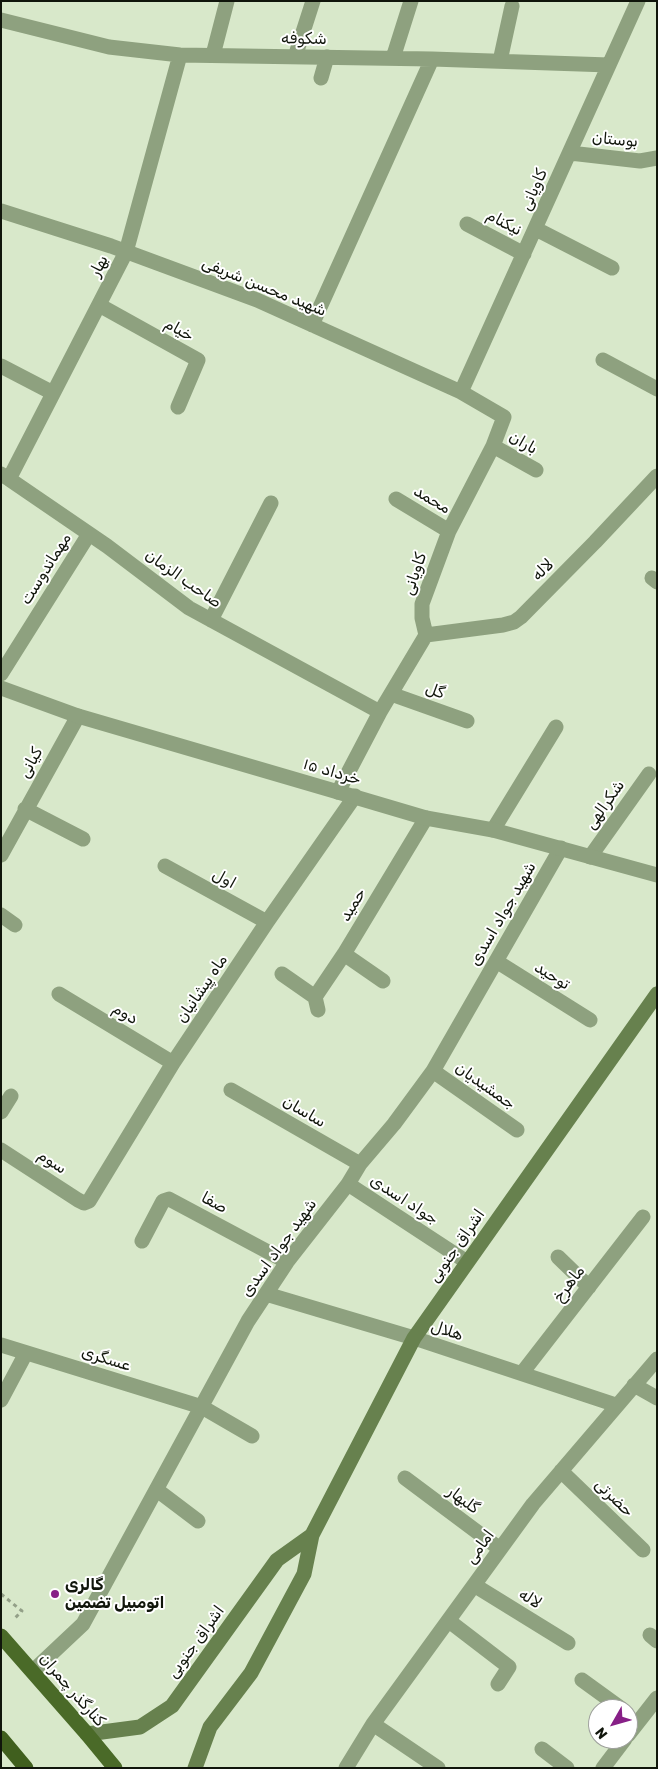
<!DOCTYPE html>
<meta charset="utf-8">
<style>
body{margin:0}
#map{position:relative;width:658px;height:1769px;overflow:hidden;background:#d8e8ca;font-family:Rubik,sans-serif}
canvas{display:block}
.frame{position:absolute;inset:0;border:2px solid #10150b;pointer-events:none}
.north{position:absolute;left:588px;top:1699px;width:50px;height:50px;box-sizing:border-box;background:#fff;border:1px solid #9fa19d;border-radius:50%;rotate:232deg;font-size:14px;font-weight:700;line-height:20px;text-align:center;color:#10150b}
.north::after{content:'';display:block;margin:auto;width:18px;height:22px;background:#872087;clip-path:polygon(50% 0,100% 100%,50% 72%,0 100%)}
</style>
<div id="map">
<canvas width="658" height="1769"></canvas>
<div class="frame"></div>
<div class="north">N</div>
</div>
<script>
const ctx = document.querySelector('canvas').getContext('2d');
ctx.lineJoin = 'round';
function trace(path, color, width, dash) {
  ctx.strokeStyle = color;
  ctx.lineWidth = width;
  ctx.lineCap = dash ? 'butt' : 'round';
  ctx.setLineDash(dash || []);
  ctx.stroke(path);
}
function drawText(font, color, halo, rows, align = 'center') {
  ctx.font = font + ' Rubik,Vazirmatn,sans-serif';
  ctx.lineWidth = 4;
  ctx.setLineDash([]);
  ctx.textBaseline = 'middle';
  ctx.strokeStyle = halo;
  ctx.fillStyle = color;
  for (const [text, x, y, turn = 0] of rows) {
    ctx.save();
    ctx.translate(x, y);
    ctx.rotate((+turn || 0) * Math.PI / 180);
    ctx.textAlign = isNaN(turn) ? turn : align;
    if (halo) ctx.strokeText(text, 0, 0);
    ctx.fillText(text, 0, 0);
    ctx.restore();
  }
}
const path = new Path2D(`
 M 1,1594 L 22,1611 L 15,1618`);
const minor = new Path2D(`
 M 1,20 L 109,47 L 180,55 L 432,59 L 609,65
 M 213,55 L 227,1
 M 295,57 L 313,1
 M 393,58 L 411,1
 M 500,61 L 512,6
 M 321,78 L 327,57
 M 570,153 L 640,161 L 657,158
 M 1,211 L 111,246 L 257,300 L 461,392 L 504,417 L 493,446 L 449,531 L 422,604 L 422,618 L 426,635 L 380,712 L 338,792
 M 467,224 L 524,254
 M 536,229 L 612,268
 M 99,305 L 198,360 L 178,407
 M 312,325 L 432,59
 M 603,360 L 657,389
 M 1,366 L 53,393
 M 461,392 L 638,1
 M 493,446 L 536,470
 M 1,474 L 9,479 L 107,546 L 189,608 L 380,712
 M 9,479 L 126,252 L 180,55
 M 396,499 L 449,531
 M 652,578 L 657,582
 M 211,620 L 271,503
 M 426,635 L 503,625 L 514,622 L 521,617 L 595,542 L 657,476
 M 1,674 L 89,534
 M 391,694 L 467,721
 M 25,809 L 83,839
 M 493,830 L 556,727
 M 1,855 L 78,716
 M 590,857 L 649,774
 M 165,866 L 267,922
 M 1,915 L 15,925
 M 344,954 L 383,981
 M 496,961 L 590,1020
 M 282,974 L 315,997
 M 59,994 L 173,1063
 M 318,1010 L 315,997 L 344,954 L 426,818
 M 433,1071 L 517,1130
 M 231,1090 L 360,1164
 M 1,1112 L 11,1096
 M 1,1150 L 78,1200 L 84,1203 L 89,1201 L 173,1063 L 267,922 L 355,796
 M 348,1184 L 467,1262
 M 142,1241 L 163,1201 L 169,1199 L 287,1262
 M 558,1257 L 589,1287
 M 266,1294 L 414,1338 L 616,1405
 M 1,1345 L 202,1407 L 252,1436
 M 522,1373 L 643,1217
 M 634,1385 L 657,1398
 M 1,1400 L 26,1353
 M 561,1471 L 643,1550
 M 405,1478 L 500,1549
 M 157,1490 L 198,1521
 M 474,1585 L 568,1643
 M 449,1621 L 509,1667 L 498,1684
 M 650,1635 L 657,1641
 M 33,1671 L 83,1624 L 248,1321 L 287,1262 L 348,1184 L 360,1164 L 394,1124 L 433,1071 L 561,848
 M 582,1680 L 622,1709
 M 373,1724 L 438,1768
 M 628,1735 L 657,1698
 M 542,1749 L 567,1768
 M 346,1768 L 373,1724 L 533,1504 L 657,1359
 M 603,1768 L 625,1739`);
const tertiary = new Path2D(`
 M 1,688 L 78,716 L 338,792 L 426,818 L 493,830 L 657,875`);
const secondary = new Path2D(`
 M 87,1734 L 140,1727 L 172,1706 L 277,1560 L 312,1535
 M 195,1768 L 210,1727 L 251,1673 L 304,1574 L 312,1535 L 414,1338 L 657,994`);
const primary = new Path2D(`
 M 1,1636 L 87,1734 L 115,1768`);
const trunk = new Path2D(`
 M 1,1738 L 26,1768`);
const markers = [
 [55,1594,5,"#872087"]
];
const streetNames = [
 ["شکوفه",304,39,1],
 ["بوستان",615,140,5],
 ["کاویانی",534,190,-66],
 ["نیکنام",504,223,28],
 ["بهار",99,266,-63],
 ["شهید محسن شریفی",264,287,22],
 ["خیام",179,330,29],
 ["باران",523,443,29],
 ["محمد",432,500,31],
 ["مهماندوست",46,569,-58],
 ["لاله",543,570,-45],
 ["کاویانی",415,574,-71],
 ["صاحب الزمان",183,579,35],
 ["گل",435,691,20],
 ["کیانی",31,763,-61],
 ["۱۵ خرداد",332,772,16],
 ["شکرالهی",605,805,-55],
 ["اول",224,879,29],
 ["حمید",353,905,-59],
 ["شهید جواد اسدی",503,914,-60],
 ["توحید",552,976,32],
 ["ماه پیشانیان",202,989,-56],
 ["دوم",125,1014,31],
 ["جمشیدیان",485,1086,35],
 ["ساسان",304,1112,30],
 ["سوم",52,1162,33],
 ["جواد اسدی",404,1200,33],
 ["صفا",214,1203,28],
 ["اشراق جنوبی",457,1246,-55],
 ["شهید جواد اسدی",279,1248,-54],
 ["ماهرخ",569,1284,-52],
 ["هلال",447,1331,18],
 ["عسگری",106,1359,17],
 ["حضرتی",614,1498,44],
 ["گلبهار",463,1500,37],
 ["امامی",480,1547,-54],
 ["لاله",530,1599,32],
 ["اشراق جنوبی",196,1642,-54],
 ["کنارگذر چمران",72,1690,49]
];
const poiNames = [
 ["گالری",65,1585],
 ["اتومبیل تضمین",65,1603]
];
trace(path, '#93a088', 3, [4, 4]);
trace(minor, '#8ea17f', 15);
trace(tertiary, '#8ea17f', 15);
trace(secondary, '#67814e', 15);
trace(primary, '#4a6a28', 15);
trace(trunk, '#405f1e', 15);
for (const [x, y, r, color] of markers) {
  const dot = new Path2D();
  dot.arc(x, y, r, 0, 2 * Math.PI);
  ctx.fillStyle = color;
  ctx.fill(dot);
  trace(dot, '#fff', 2);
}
drawText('16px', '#10150b', '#fff', streetNames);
drawText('bold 16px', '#10150b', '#fff', poiNames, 'left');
</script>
